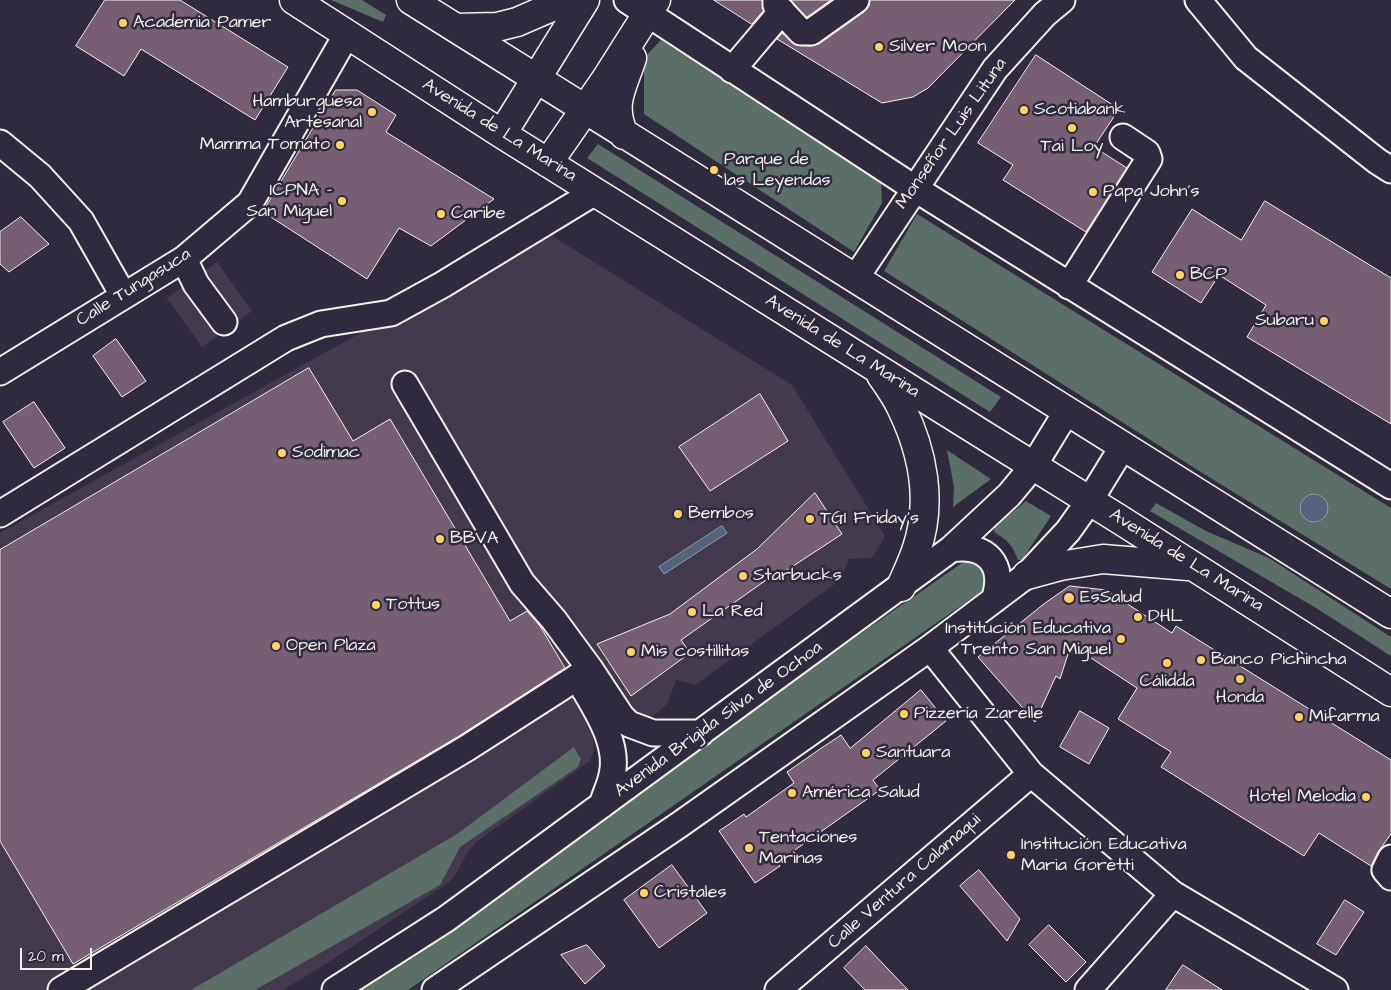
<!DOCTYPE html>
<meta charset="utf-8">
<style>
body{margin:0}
#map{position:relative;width:1391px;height:990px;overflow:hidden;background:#2f2a3d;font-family:"Architects Daughter",sans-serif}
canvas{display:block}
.scale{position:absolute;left:20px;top:948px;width:72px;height:22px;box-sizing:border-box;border:2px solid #f4f1e8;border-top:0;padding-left:6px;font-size:15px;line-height:18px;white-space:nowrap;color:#f4f1e8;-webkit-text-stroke:4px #2f2a3d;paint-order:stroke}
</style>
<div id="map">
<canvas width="1391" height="990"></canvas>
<div class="scale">20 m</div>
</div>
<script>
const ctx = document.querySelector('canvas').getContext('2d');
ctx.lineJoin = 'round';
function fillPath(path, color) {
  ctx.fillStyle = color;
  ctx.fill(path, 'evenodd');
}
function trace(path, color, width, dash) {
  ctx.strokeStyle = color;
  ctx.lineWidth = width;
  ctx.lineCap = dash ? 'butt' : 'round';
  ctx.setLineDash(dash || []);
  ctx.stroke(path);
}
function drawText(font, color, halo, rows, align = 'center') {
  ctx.font = font + ' "Architects Daughter",sans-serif';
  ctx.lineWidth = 5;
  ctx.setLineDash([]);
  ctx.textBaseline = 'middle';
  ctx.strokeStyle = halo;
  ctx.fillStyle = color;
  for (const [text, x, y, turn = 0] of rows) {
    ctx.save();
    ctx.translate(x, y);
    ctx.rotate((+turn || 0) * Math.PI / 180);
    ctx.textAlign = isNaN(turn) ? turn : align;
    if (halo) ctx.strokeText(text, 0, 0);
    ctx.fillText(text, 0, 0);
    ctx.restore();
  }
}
const built = new Path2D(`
 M 544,231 L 792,385 L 885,536 L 876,552 L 871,558 L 849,559 L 840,580 L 695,685 L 676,680 L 667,704 L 656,714 L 648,718 L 638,715 L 631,710 L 592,735 L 594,750 L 590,761 L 476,842 L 468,852 L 454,877 L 448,883 L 327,963 L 283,990 L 0,990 L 0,533 Z
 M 217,262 L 252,311 L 202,347 L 167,298 Z`);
const green = new Path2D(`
 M 331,0 L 362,0 L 386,15 L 383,22 Z
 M 661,40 L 881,182 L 882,203 L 854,252 L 644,114 L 644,58 Z
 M 598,144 L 1001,397 L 990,412 L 587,158 Z
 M 917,214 L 1391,508 L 1391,589 L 1204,474 L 884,271 Z
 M 947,450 L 991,479 L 953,507 L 954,487 Z
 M 1026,501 L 1051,516 L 1022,560 L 1018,560 C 1012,544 1008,541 994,532 L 995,526 Z
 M 1156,503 L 1206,531 L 1269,558 L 1391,637 L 1391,656 L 1316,608 L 1150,511 Z
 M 969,558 L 982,560 L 991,585 L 408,990 L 357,990 L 363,981 Z
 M 574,747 L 581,759 L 578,767 L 460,847 L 440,885 L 255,990 L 191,990 L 457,834 Z`);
const water = new Path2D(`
 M1300 508a14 14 0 1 1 28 0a14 14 0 1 1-28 0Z
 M 722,526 L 727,533 L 664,574 L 659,567 Z`);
const building = new Path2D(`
 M 105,0 L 180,0 L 288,67 L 255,120 L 141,49 L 124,76 L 76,46 Z
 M 714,0 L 762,0 L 764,10 L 752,24 Z
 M 791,0 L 831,0 L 807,17 Z
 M 870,0 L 1015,0 L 928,88 L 913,97 L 882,103 L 777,39 L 782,33 L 796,45 L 811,46 L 819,44 L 864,12 L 869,6 Z
 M 1036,55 L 1119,109 L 1094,147 L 1127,168 L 1086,232 L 1003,180 L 1013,165 L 978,143 Z
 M 336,90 L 357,90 L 396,115 L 386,132 L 494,199 L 431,246 L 399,228 L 367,279 L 263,212 Z
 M 1265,201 L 1391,278 L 1391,424 L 1247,337 L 1266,305 L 1219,275 L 1201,303 L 1152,272 L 1192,209 L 1241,240 Z
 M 21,217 L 49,244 L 9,272 L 0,264 L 0,232 Z
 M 116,339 L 146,381 L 122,397 L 93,356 Z
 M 309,368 L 353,441 L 390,419 L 510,621 L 527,611 L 540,626 L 565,668 L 459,736 L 73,964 L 0,841 L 0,550 Z
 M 760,394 L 788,441 L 710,491 L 679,447 Z
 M 34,402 L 65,448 L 34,468 L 3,422 Z
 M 815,493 L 842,534 L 781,574 L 779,571 L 681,640 L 690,653 L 631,696 L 597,644 L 670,614 L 757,549 Z
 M 1070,586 L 1106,590 L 1172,633 L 1176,626 L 1391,760 L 1391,834 L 1378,852 L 1371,866 L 1319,833 L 1304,856 L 1161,767 L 1171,752 L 1118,719 L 1137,688 L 1071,645 L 1060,679 L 1056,676 L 1035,722 L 978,657 L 1045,603 Z
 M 921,690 L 946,721 L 873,780 L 880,790 L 778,862 L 780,866 L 755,883 L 719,831 L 744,814 L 746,817 L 794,783 L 787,772 L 817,751 L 841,735 L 850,748 Z
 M 1080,711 L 1109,728 L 1089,764 L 1060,747 Z
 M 672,865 L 707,913 L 659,948 L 624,900 Z
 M 979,870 L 1020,919 L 1007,941 L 960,886 Z
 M 1345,900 L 1364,912 L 1336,955 L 1317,944 Z
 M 1049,925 L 1086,962 L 1066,982 L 1029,945 Z
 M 587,945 L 605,966 L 585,984 L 561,955 Z
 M 866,946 L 908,990 L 865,990 L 844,968 Z
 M 1183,965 L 1222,990 L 1166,990 Z`);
const minor = new Path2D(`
 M 627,0 L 914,188 L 1391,486
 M 776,0 L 776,5 L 801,32 L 811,32 L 856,0
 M 1198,0 L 1246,58 L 1377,161 L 1391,170
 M 732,70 L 782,11
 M 0,143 L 40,176 L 81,221 L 123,295
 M 184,259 L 196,284 L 224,322
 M 855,279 L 995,69 L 1045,14 L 1062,0
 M 1069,286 L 1149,159 L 1147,153 L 1123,137
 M 0,372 L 184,259 L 250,203 L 347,34
 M 405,384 L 522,583 L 554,620 L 590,669 L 621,716 L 629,724 L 653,733 L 701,733
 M 0,514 L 286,338 L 321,324 L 391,313 L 442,285 L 595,192
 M 951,549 C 987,543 1006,565 994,600
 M 930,648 L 1031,774 L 1173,894 L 1335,990
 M 577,677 C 593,705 620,742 612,775 C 610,785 605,795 602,805
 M 1391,858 L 1385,870 L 1391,877
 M 61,990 L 467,748 L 590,669
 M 335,990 L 446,919 L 951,549 L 1009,495 L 1034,465 L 1067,411
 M 435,990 L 679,825 L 930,648 L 1027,575 L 1068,531 L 1090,500 L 1123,446
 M 778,990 L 1031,774
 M 1088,990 L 1173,894`);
const major = new Path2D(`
 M 294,0 L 502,134 L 990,439 L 1119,519 L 1391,692
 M 411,0 L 1391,614
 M 456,28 L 497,27 L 517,22 L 568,0
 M 502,134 L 585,0
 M 624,135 C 610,103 622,89 632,58
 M 548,163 L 606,79 L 656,0
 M 881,375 C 888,385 896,396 901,407 C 923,452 933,503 916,551 C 912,563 906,575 901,587
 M 1027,575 L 1060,566 L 1103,559 L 1188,566`);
const markers = [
 [123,23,5,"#ffd166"],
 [879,47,5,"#ffd166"],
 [1024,110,5,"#ffd166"],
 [372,112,5,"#ffd166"],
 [1072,128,5,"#ffd166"],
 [340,145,5,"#ffd166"],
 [714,170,5,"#ffd166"],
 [1093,192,5,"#ffd166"],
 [342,201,5,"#ffd166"],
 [441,214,5,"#ffd166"],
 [1180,275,5,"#ffd166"],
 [1324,321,5,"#ffd166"],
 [282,453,5,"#ffd166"],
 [678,514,5,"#ffd166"],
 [810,519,5,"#ffd166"],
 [440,539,5,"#ffd166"],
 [743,576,5,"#ffd166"],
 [1069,598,6,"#ffd166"],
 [376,605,5,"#ffd166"],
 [692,612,5,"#ffd166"],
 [1138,617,5,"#ffd166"],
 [1121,639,5,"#ffd166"],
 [276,646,5,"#ffd166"],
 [631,652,5,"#ffd166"],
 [1201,660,5,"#ffd166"],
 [1167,663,5,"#ffd166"],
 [1240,679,5,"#ffd166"],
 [904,714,5,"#ffd166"],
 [1299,717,5,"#ffd166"],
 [866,753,5,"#ffd166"],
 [792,793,5,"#ffd166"],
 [1366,797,5,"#ffd166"],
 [749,848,5,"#ffd166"],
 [1011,855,5,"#ffd166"],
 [644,893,5,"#ffd166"]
];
const poiNames = [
 ["Academia Pamer",133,23],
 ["Silver Moon",889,47],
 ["Hamburguesa",362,102,"right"],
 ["Artesanal",362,123,"right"],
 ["Scotiabank",1034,110],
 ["Mamma Tomato",330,145,"right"],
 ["Tai Loy",1072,147,"center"],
 ["Parque de",724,160],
 ["las Leyendas",724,181],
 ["ICPNA -",332,191,"right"],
 ["San Miguel",332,212,"right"],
 ["Papa John's",1103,192],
 ["Caribe",451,214],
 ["BCP",1190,275],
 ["Subaru",1314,321,"right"],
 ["Sodimac",292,453],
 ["Bembos",688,514],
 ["TGI Friday's",820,519],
 ["BBVA",450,539],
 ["Starbucks",753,576],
 ["EsSalud",1080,598],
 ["Tottus",386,605],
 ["La Red",702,612],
 ["DHL",1148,617],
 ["Institución Educativa",1111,629,"right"],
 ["Trento San Miguel",1111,650,"right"],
 ["Open Plaza",286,646],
 ["Mis costillitas",641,652],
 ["Banco Pichincha",1211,660],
 ["Cálidda",1167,682,"center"],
 ["Honda",1240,698,"center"],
 ["Pizzería Zarelle",914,714],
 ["Mifarma",1309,717],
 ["Santuara",876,753],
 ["América Salud",802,793],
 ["Hotel Melodia",1356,797,"right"],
 ["Tentaciones",759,838],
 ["Marinas",759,859],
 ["Institución Educativa",1021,845],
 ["Maria Goretti",1021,866],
 ["Cristales",654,893]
];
const streetNames = [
 ["Avenida de La Marina",499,131,32],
 ["Monseñor Luis Lituna",952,134,-55],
 ["Calle Tungasuca",134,288,-32],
 ["Avenida de La Marina",842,347,32],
 ["Avenida de La Marina",1186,561,32],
 ["Avenida Brigida Silva de Ochoa",719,720,-36],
 ["Calle Ventura Calamaqui",905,882,-41]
];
fillPath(built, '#443a4d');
fillPath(green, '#5b6e67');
fillPath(water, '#53627d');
trace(water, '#939ba8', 1);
fillPath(building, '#765f73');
trace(building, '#f4f1e8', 1);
trace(minor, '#f4f1e8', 29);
trace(major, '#f4f1e8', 31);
trace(minor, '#2f2a3d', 25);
trace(major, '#2f2a3d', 28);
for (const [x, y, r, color] of markers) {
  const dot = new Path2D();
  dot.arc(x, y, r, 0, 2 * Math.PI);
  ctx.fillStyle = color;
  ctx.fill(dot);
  trace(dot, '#2f2a3d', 2);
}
drawText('18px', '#f4f1e8', '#2f2a3d', poiNames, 'left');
drawText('18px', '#f4f1e8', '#2f2a3d', streetNames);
</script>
